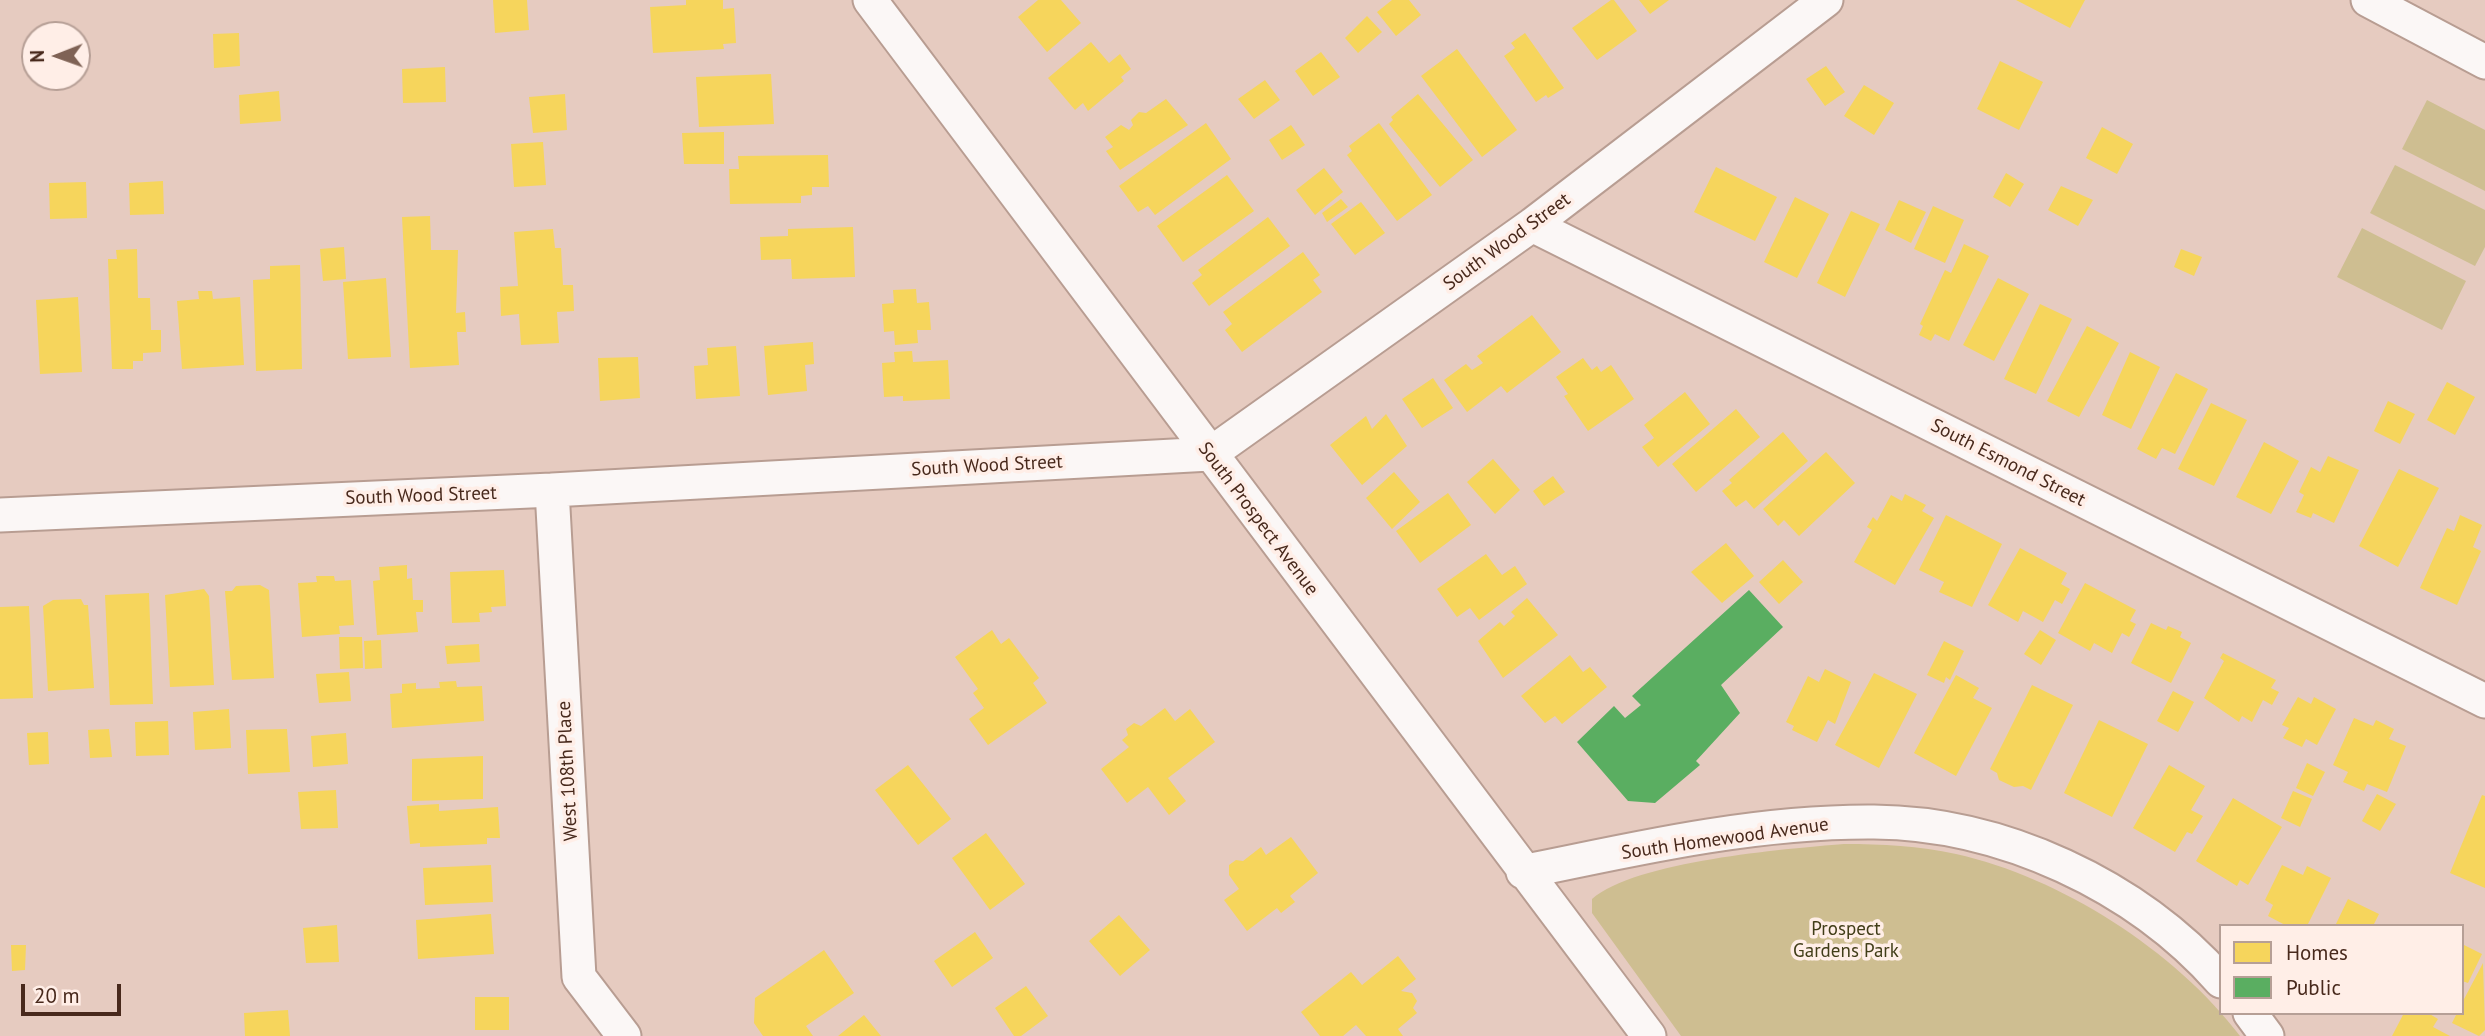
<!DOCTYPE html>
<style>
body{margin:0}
#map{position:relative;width:2485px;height:1036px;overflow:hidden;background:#e6cbc0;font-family:"PT Sans",sans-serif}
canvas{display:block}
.legend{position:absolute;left:2219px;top:924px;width:245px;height:91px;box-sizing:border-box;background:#ffeee7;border:2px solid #b69f96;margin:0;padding:9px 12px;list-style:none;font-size:21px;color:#48291c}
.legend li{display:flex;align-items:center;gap:14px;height:35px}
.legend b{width:35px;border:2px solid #b69f96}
.north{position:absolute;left:21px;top:21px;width:70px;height:70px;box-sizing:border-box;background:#ffeee7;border:2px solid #b69f96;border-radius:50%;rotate:269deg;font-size:19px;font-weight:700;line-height:28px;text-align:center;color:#48291c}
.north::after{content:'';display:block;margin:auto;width:24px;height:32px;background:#7f6255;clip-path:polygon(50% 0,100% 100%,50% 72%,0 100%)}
.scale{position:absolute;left:21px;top:984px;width:100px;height:32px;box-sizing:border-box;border:4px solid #48291c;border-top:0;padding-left:9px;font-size:21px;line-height:24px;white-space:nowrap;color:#48291c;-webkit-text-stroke:5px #ffeee7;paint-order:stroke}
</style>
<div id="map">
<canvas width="2485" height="1036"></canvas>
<ul class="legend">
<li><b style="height:19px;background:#f6d55c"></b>Homes</li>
<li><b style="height:19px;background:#5aae61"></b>Public</li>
</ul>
<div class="north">N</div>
<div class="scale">20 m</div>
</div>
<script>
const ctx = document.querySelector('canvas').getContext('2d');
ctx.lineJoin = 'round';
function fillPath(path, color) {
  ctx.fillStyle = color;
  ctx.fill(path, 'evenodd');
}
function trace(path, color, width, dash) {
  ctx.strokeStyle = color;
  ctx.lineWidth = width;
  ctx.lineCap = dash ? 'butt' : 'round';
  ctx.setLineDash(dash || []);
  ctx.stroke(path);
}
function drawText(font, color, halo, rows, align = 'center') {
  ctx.font = font + ' "PT Sans",sans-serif';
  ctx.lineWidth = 7;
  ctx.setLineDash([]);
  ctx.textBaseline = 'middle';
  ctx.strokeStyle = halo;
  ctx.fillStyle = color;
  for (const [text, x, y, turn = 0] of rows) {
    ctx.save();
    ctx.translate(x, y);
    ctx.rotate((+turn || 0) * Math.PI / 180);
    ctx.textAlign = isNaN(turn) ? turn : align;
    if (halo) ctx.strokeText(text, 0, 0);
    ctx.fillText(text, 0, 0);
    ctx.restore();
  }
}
const green = new Path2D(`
 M 2427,100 L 2485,130 L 2485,191 L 2402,149 Z
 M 2395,165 L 2485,210 L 2485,247 L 2475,266 L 2370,213 Z
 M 2362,228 L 2466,281 L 2442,330 L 2337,277 Z
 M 1844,844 C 1882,844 1919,846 1956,854 C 2060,877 2176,951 2240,1036 L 1681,1036 L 1592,913 L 1592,899 C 1636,861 1784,849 1844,844 Z`);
const homes = new Path2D(`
 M 493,0 L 527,0 L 529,30 L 495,33 Z
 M 686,0 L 723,0 L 723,9 L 734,8 L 736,43 L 723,44 L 724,49 L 653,53 L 650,7 L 686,5 Z
 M 1038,0 L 1061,0 L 1081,23 L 1047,52 L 1018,17 Z
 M 1392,0 L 1409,0 L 1421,15 L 1396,36 L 1377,12 Z
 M 1611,0 L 1614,0 L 1637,31 L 1597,60 L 1572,28 Z
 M 1639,0 L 1669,0 L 1650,14 Z
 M 2016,0 L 2085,0 L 2070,28 Z
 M 1367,16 L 1382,32 L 1358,53 L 1345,38 Z
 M 239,33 L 240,66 L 214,68 L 213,34 Z
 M 1525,33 L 1564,88 L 1548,98 L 1546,95 L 1536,102 L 1504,56 L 1515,48 L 1511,43 Z
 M 1091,42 L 1109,63 L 1120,54 L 1131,69 L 1121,77 L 1124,81 L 1088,111 L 1083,103 L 1075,110 L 1048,78 Z
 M 1457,49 L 1517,130 L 1482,157 L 1421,76 Z
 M 1321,52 L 1340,77 L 1313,96 L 1295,71 Z
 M 2000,61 L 2043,82 L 2019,130 L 1977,109 Z
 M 1826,66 L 1845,92 L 1825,106 L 1806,79 Z
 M 445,67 L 446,102 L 403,103 L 402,69 Z
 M 771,74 L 774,124 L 699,127 L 696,77 Z
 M 1265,80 L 1280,100 L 1254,119 L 1238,99 Z
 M 1864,85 L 1894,103 L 1874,135 L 1844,116 Z
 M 279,91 L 281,121 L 240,124 L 239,95 Z
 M 565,94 L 567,130 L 533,133 L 529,97 Z
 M 1418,94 L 1473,160 L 1440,187 L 1389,124 L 1393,120 L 1391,117 Z
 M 1166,99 L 1188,125 L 1120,170 L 1106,151 L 1113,147 L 1105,137 L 1121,125 L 1129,130 L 1133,125 L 1131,120 L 1139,112 L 1146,113 Z
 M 1206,123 L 1231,159 L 1155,215 L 1148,206 L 1138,212 L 1119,186 Z
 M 1379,123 L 1432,195 L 1397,221 L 1347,155 L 1352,151 L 1349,146 Z
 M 1291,125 L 1305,145 L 1282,160 L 1269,140 Z
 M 2102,127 L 2133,144 L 2117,174 L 2086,158 Z
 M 724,132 L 724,164 L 684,164 L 682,133 Z
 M 543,142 L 546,185 L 514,187 L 511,144 Z
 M 828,155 L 829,187 L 812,187 L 812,195 L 801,196 L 801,203 L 730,204 L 729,169 L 739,169 L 738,156 Z
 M 1716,167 L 1777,197 L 1755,241 L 1694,212 Z
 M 1324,168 L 1343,192 L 1315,215 L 1296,190 Z
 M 2006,173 L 2024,184 L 2010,207 L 1993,197 Z
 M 1227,175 L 1254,211 L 1183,262 L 1157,226 Z
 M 163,181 L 164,214 L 130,215 L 129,183 Z
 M 86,182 L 87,218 L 50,219 L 49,183 Z
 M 2061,186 L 2093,200 L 2078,226 L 2048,210 Z
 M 1795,197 L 1829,214 L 1797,278 L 1764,262 Z
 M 1341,199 L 1348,207 L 1327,222 L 1322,213 Z
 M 1899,200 L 1926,212 L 1911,243 L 1885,230 Z
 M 1361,202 L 1385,233 L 1355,255 L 1331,224 Z
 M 1933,206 L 1964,220 L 1945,263 L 1914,249 Z
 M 1851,211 L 1880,224 L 1845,297 L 1817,283 Z
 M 430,216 L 431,250 L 458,250 L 456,313 L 465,312 L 466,332 L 457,332 L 459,365 L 410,368 L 402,217 Z
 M 1268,217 L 1290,246 L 1209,306 L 1192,283 L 1202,275 L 1198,270 Z
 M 853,227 L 855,277 L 792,279 L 791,259 L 761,260 L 760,237 L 788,236 L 788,229 Z
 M 553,229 L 555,248 L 561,248 L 563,285 L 573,285 L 574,311 L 557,312 L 559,343 L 521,345 L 519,314 L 501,316 L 500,287 L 518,286 L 514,232 Z
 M 1964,244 L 1989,256 L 1949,341 L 1935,334 L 1931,341 L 1919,335 L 1923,326 L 1920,324 L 1945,270 L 1951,273 Z
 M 344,247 L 346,279 L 323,281 L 320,249 Z
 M 137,249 L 138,298 L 150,298 L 151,330 L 161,330 L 161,352 L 143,353 L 143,361 L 133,361 L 133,369 L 112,369 L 108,259 L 117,259 L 116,250 Z
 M 2181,249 L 2202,257 L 2194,276 L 2174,267 Z
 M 1303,252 L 1320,275 L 1313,280 L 1322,292 L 1242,352 L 1225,330 L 1232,324 L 1223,312 Z
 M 300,265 L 302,369 L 256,371 L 253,280 L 270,279 L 270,266 Z
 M 386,278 L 391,357 L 348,359 L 343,282 Z
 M 1998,278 L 2029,294 L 1994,361 L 1963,345 Z
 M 916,289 L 917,303 L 929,302 L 931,330 L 917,330 L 918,343 L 895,345 L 894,331 L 884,332 L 882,304 L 894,303 L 893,290 Z
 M 198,291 L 212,291 L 213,299 L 240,297 L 244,365 L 182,369 L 177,301 L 199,299 Z
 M 78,297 L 82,372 L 40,374 L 36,300 Z
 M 2040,304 L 2072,319 L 2036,394 L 2004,379 Z
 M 1532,315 L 1561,352 L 1507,393 L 1501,386 L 1467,412 L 1444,380 L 1466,364 L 1472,370 L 1483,363 L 1477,356 Z
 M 2087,326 L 2119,343 L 2079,417 L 2047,401 Z
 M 813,342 L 814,364 L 805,365 L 807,391 L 768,395 L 764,346 Z
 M 736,346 L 740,396 L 696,399 L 694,366 L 708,365 L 707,348 Z
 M 912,351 L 913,362 L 948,360 L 950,399 L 903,401 L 903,396 L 884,397 L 882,363 L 895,362 L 894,352 Z
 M 2130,352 L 2160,367 L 2131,429 L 2102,415 Z
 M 638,357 L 640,398 L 600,401 L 598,358 Z
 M 1583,358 L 1592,370 L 1597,366 L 1601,372 L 1611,365 L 1634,399 L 1588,431 L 1564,396 L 1568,394 L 1556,377 Z
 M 2176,373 L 2208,389 L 2175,454 L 2162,448 L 2156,459 L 2137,449 Z
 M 1433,378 L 1453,408 L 1422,428 L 1402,399 Z
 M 2447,382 L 2475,397 L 2455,435 L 2427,420 Z
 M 1685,392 L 1710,424 L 1658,467 L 1642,447 L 1654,438 L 1644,425 Z
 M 2388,401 L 2415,414 L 2400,444 L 2374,431 Z
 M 2211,403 L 2247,420 L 2214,486 L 2178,469 Z
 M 1736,409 L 1760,437 L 1696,492 L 1672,464 Z
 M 1386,414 L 1407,446 L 1362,485 L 1330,445 L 1366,416 L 1372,429 Z
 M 1783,432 L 1808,461 L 1754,509 L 1746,500 L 1736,507 L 1722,491 L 1732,483 L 1729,480 Z
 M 2264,442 L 2299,461 L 2271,514 L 2236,497 Z
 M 1826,452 L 1855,483 L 1799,536 L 1784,520 L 1778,526 L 1763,509 Z
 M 2328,456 L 2359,470 L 2334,523 L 2313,513 L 2311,518 L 2296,512 L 2304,495 L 2299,492 L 2311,467 L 2320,472 Z
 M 1493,459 L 1520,490 L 1495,514 L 1467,482 Z
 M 2399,469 L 2439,488 L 2398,567 L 2359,546 Z
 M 1394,472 L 1420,502 L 1392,529 L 1366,498 Z
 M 1553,476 L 1565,492 L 1544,506 L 1533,491 Z
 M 1448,493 L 1471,525 L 1420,563 L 1396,531 Z
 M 1905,494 L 1926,505 L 1922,511 L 1934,518 L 1895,585 L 1854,562 L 1872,530 L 1867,527 L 1873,517 L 1877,521 L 1891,495 L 1902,501 Z
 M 1946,515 L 2002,544 L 1972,607 L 1939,592 L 1944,582 L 1919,570 Z
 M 2460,515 L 2482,525 L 2473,547 L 2481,551 L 2457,605 L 2420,588 L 2447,528 L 2454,531 Z
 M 1726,543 L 1754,576 L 1722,603 L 1691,572 Z
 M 2020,548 L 2067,573 L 2061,584 L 2070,589 L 2062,604 L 2055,600 L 2043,622 L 2023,611 L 2018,622 L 1988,605 Z
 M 1486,554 L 1502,575 L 1515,566 L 1527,584 L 1479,620 L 1470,608 L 1457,617 L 1437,589 Z
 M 1783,560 L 1803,582 L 1779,604 L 1759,582 Z
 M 407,565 L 407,579 L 412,578 L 413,600 L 423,600 L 423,612 L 416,612 L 418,632 L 377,635 L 373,581 L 380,580 L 379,567 Z
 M 504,570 L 506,606 L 491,607 L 492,612 L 479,613 L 480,622 L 452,623 L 450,572 Z
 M 316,576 L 334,576 L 335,581 L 351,580 L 354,625 L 339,626 L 340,634 L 302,637 L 298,583 L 317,582 Z
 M 2085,583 L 2136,610 L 2130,621 L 2136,624 L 2129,637 L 2122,633 L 2112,653 L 2094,643 L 2090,651 L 2058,633 Z
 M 260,585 L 269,590 L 274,678 L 232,680 L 225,591 L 232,591 L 236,586 Z
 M 204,589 L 209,596 L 214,685 L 170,687 L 165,595 Z
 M 149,593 L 153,704 L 110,705 L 105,595 Z
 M 1527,598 L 1558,635 L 1503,678 L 1478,641 L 1500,622 L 1504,626 L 1515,616 L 1511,612 Z
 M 81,599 L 84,605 L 88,605 L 94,688 L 48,691 L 43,606 L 53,600 Z
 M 29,606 L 33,698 L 0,699 L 0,607 Z
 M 2151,623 L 2166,630 L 2168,626 L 2182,632 L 2180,637 L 2191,643 L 2171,683 L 2131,663 Z
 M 992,630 L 1001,644 L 1009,638 L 1039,678 L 1033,683 L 1047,703 L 988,745 L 969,719 L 984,708 L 973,693 L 978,689 L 955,657 Z
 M 2040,630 L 2056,640 L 2041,665 L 2024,654 Z
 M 339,637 L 362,637 L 363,668 L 340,669 Z
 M 381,640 L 382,668 L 365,669 L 364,641 Z
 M 1944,641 L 1964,651 L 1950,680 L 1946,677 L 1944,683 L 1927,675 Z
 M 479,644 L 480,662 L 447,664 L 445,646 Z
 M 2223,653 L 2276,680 L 2271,688 L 2279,692 L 2272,705 L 2263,700 L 2252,722 L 2242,716 L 2239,722 L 2204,698 L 2224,661 L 2220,658 Z
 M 1570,655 L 1583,672 L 1590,667 L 1607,687 L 1562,724 L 1555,716 L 1545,723 L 1521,696 Z
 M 1825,669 L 1851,682 L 1835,724 L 1828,720 L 1817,742 L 1792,730 L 1794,726 L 1786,722 L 1808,676 L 1819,682 Z
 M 349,672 L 351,701 L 319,703 L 316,674 Z
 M 1874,673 L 1917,694 L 1879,768 L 1835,745 Z
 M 1956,675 L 1979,688 L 1973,698 L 1992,708 L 1956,776 L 1914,753 Z
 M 456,681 L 457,687 L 482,686 L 484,721 L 392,728 L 390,694 L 402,693 L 402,684 L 416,683 L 416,689 L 440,688 L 439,682 Z
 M 2032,685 L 2073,705 L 2031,790 L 2023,786 L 2014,787 L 1999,780 L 1997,773 L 1990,769 Z
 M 2173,691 L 2194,702 L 2178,732 L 2157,721 Z
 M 2298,697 L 2311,704 L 2314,697 L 2336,709 L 2317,745 L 2306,739 L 2302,747 L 2283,738 L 2289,728 L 2282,725 Z
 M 1165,708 L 1175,721 L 1190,709 L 1215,742 L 1168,778 L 1186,801 L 1169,815 L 1148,787 L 1127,803 L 1101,769 L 1129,747 L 1122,740 L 1128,735 L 1126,729 L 1134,723 L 1141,726 Z
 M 229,709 L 231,748 L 195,750 L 193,712 Z
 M 2354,718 L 2373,726 L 2376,720 L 2394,729 L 2389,739 L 2406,746 L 2387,792 L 2367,784 L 2364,791 L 2343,782 L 2348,772 L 2333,765 Z
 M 2099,720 L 2148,744 L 2112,817 L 2064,793 Z
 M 168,721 L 169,755 L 136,756 L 135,722 Z
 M 109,729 L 112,757 L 90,758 L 88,730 Z
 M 287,729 L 290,772 L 248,774 L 246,730 Z
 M 48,732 L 49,764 L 29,765 L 27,733 Z
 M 346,733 L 348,764 L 313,767 L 311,736 Z
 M 483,756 L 483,799 L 412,801 L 412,759 Z
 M 2307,763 L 2325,772 L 2313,796 L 2296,788 Z
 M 908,765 L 951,819 L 918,845 L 875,790 Z
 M 2169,765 L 2205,786 L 2191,810 L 2203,816 L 2192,834 L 2187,832 L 2175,852 L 2133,828 Z
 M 336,790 L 338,828 L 301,829 L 298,792 Z
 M 2293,791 L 2312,799 L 2300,827 L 2281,818 Z
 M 2377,794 L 2396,804 L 2380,831 L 2362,821 Z
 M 2482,795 L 2485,796 L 2485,888 L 2450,873 Z
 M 2233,798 L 2282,827 L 2248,885 L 2240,880 L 2237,886 L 2196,861 Z
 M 439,804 L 439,811 L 498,807 L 500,838 L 487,838 L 487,844 L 420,847 L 420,843 L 410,844 L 407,806 Z
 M 986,833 L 1025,884 L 990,910 L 952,858 Z
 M 1291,837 L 1318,873 L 1290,896 L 1295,902 L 1281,913 L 1277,908 L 1247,931 L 1224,900 L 1239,889 L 1229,875 L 1229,865 L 1236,860 L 1243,861 L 1261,847 L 1266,855 Z
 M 491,865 L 493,902 L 425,905 L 423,868 Z
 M 2282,865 L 2303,875 L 2307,866 L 2331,878 L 2307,926 L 2287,926 L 2268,916 L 2273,905 L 2265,900 Z
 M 2348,899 L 2379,914 L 2373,926 L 2335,926 Z
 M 491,914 L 494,954 L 418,959 L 416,920 Z
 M 1119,915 L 1150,950 L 1120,976 L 1089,941 Z
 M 337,925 L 339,962 L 306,963 L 303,928 Z
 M 975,932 L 993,958 L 952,987 L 934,961 Z
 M 2462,944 L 2482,954 L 2468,983 L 2462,981 Z
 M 11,945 L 26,945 L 25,970 L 12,971 Z
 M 824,950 L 854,993 L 806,1026 L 813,1036 L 763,1036 L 754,1023 L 755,998 Z
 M 1398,956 L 1416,979 L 1401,991 L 1412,993 L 1417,1001 L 1413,1008 L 1417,1013 L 1398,1029 L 1403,1036 L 1366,1036 L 1356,1025 L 1343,1036 L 1320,1036 L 1301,1012 L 1351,972 L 1362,985 Z
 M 2483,963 L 2485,1030 L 2479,1036 L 2452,1023 L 2457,1013 L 2462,1013 L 2462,1003 Z
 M 1026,986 L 1048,1016 L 1021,1036 L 1014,1036 L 995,1008 Z
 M 475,997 L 509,997 L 509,1030 L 475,1030 Z
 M 288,1010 L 290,1036 L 245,1036 L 244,1013 Z
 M 2404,1013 L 2428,1013 L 2438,1019 L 2433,1027 L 2450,1036 L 2392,1036 Z
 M 864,1015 L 881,1036 L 838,1036 Z`);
const public = new Path2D(`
 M 1749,590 L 1783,627 L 1721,685 L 1740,713 L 1696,761 L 1700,765 L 1655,803 L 1628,801 L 1577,742 L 1614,706 L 1625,718 L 1641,705 L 1632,696 Z`);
const minor = new Path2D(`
 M 870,0 L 1649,1036
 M 2368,0 L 2485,62
 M 1532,225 L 2485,701
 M 552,490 L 579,977 L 624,1036
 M 0,515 L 552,490 L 1210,454 L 1532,225 L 1826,0
 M 1523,872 C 1637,848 1757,821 1874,822 C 2002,823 2136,885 2221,981
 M 2250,1013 L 2267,1036`);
const streetNames = [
 ["South Wood Street",1507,242,-36],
 ["South Esmond Street",2008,463,27],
 ["South Wood Street",987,466,-3],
 ["South Wood Street",421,496,-2],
 ["South Prospect Avenue",1258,519,53],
 ["West 108th Place",568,771,-93],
 ["South Homewood Avenue",1725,839,-8]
];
const parkNames = [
 ["Prospect",1846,930],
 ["Gardens Park",1846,952]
];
fillPath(green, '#cebe91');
fillPath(homes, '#f6d55c');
fillPath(public, '#5aae61');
trace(minor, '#b89d92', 37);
trace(minor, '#fbf7f6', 33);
drawText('19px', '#48291c', '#ffeee7', streetNames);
drawText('19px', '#413d18', '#ffeee7', parkNames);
</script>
